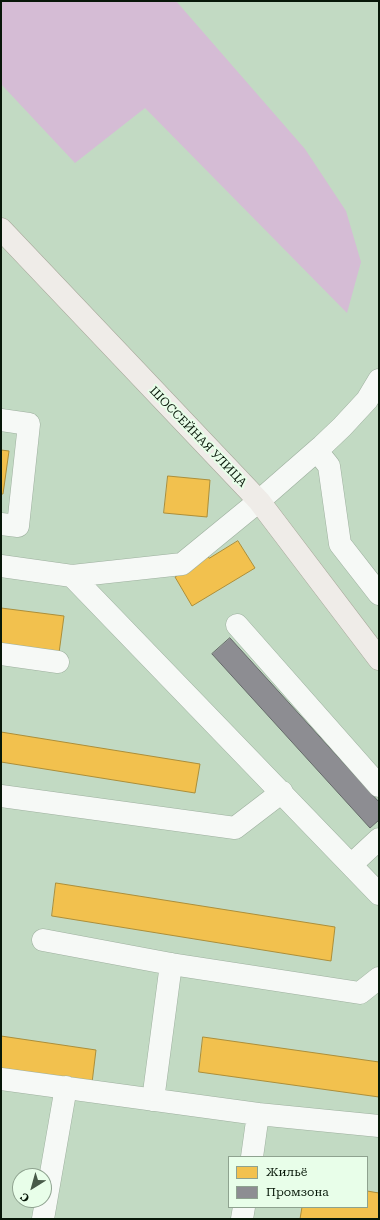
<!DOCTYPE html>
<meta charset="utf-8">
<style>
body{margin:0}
#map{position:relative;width:380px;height:1220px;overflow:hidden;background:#c2dac3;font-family:"Roboto Serif",serif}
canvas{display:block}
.frame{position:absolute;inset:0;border:2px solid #071708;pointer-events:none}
.legend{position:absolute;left:228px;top:1156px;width:140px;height:52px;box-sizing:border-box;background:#e8fee9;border:1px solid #8ea28f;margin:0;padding:5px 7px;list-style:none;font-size:12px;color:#071708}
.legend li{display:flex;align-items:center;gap:8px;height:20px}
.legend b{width:20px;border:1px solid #8ea28f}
.north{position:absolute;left:12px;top:1168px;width:40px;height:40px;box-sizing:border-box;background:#e8fee9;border:1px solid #8ea28f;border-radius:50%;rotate:217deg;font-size:11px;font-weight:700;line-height:16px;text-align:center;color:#071708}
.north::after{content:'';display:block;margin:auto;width:14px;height:18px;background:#485b49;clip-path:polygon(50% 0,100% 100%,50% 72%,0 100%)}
</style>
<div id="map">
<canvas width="380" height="1220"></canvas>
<div class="frame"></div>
<ul class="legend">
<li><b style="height:11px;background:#f2c14e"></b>Жильё</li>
<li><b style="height:11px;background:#8d8d92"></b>Промзона</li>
</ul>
<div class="north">С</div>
</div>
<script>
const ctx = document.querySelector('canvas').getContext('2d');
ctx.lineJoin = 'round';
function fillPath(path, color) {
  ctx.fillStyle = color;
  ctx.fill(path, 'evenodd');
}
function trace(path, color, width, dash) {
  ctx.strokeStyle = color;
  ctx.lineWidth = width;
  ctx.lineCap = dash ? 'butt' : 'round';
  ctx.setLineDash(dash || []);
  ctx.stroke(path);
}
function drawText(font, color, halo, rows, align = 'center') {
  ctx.font = font + ' "Roboto Serif",serif';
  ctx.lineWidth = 4;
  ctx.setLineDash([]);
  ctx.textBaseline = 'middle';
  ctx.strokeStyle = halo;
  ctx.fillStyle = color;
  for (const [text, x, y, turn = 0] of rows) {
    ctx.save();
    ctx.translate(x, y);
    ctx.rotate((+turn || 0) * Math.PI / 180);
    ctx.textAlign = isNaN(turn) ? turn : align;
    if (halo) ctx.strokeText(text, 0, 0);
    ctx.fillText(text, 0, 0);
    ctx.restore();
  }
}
const green = new Path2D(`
 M 1,1 L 176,1 L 305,149 L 346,211 L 361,262 L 347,313 L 145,108 L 75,163 L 1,84 Z`);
const homes = new Path2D(`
 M 1,450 L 9,451 L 3,494 L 1,494 Z
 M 168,476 L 210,480 L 207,517 L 164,513 Z
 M 238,541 L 255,568 L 192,606 L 175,577 L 188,569 L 206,554 L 209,558 Z
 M 1,608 L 64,616 L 59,653 L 1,645 Z
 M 1,732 L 200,764 L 195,793 L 1,762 Z
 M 56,883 L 335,927 L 331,961 L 52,916 Z
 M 1,1036 L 96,1050 L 92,1083 L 1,1069 Z
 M 203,1037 L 379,1062 L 379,1097 L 199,1072 Z
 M 367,1191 L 379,1193 L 379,1219 L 300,1219 L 302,1207 L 367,1207 Z`);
const industry = new Path2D(`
 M 230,638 L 379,802 L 379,820 L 370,828 L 212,654 Z`);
const minor = new Path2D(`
 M 1,420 L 29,424 L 18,526 L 1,524
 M 317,451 L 329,466 L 340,544 L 379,594
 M 1,566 L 72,576 L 182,564 L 259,501 L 322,446 L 342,427 L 367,400 L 379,380
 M 72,576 L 379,894
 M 237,625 L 379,786
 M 1,654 L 58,662
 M 1,796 L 235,828 L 282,792
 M 351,865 L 379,839
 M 43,940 L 171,964 L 360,993 L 379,978
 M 1,1079 L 258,1114 L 252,1157
 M 153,1100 L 171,964
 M 258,1114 L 379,1126
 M 43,1219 L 66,1087
 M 242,1219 L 244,1207`);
const major = new Path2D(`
 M 1,229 L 259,501 L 379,659`);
const streetNames = [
 ["ШОССЕЙНАЯ УЛИЦА",198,437,46]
];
fillPath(green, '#d5bcd5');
fillPath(homes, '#f2c14e');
trace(homes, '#ac8e39', 1);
fillPath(industry, '#8d8d92');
trace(industry, '#656a69', 1);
trace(minor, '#9daf9e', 23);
trace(major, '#a8a89b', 23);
trace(minor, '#f6f9f6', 22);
trace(major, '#efece8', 22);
drawText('12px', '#071708', '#e8fee9', streetNames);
</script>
